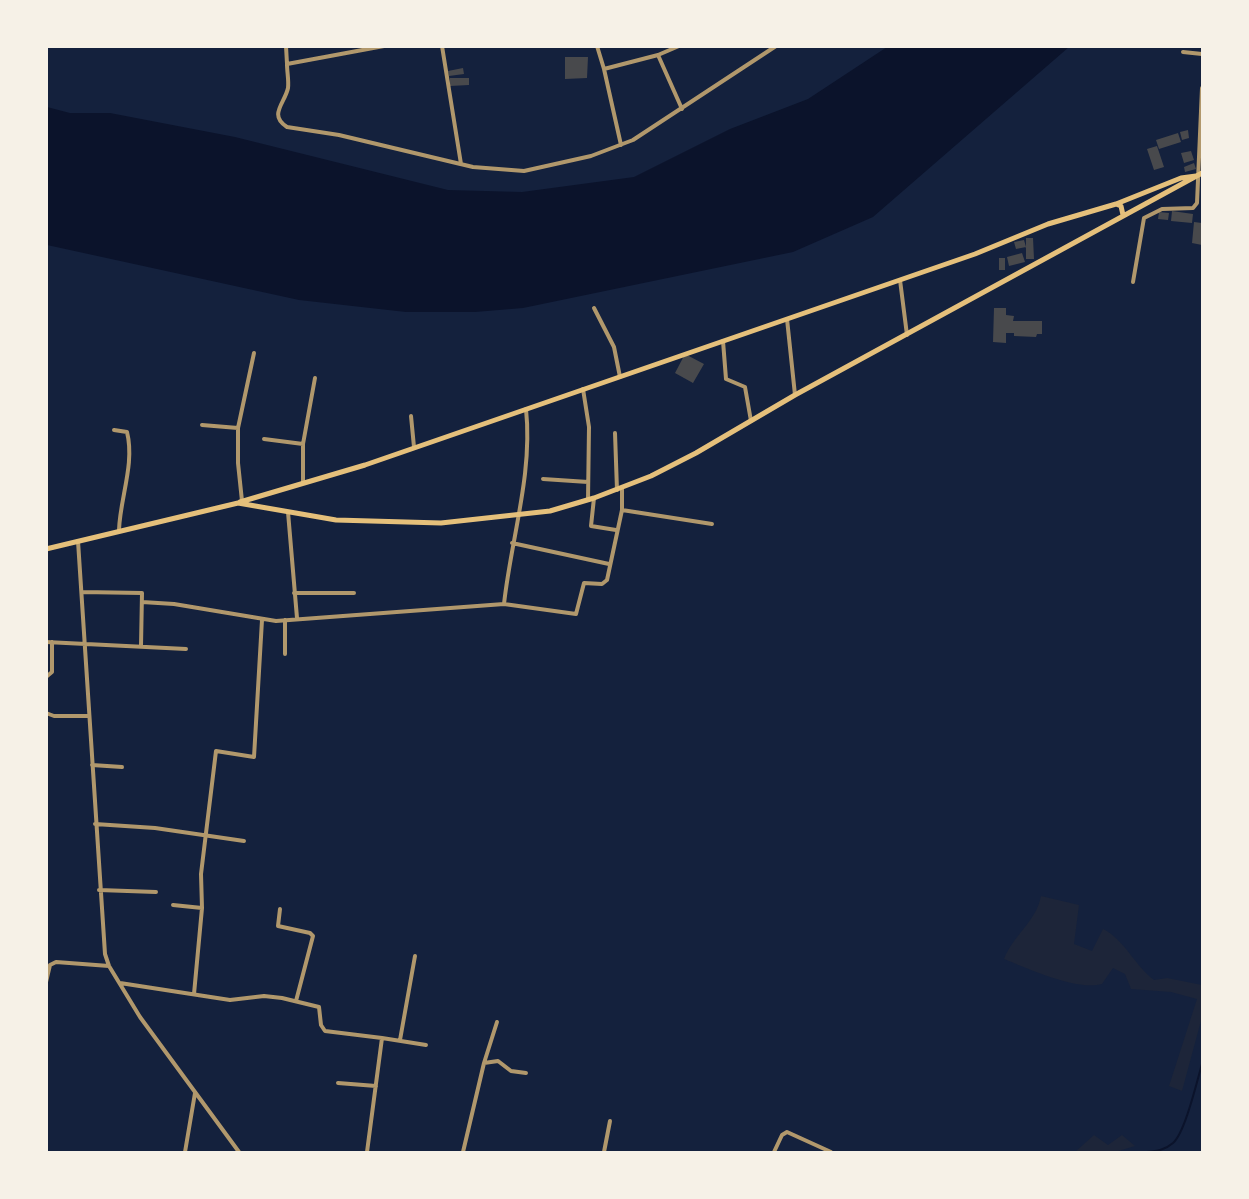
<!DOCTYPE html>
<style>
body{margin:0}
#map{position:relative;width:1249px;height:1199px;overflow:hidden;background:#14213d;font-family:"Alegreya Sans",sans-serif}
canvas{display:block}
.frame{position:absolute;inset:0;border:48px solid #f6f1e7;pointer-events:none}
</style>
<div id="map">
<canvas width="1249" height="1199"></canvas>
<div class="frame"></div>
</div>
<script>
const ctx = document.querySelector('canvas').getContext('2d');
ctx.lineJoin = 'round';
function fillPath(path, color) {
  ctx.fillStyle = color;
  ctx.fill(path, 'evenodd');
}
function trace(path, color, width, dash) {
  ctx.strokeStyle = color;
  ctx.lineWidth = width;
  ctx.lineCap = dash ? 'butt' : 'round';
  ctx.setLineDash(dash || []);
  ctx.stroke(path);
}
const green = new Path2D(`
 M 1041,896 L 1079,905 L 1074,944 L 1092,951 L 1103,929 C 1124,939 1135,966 1154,980 L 1167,978 L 1202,985 L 1202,1017 L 1182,1091 L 1169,1086 L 1197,999 L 1171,992 L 1131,989 L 1125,974 L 1113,968 L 1102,984 C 1077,991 1029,969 1004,959 C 1013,935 1036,922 1041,896 Z
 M 1094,1135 L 1108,1145 L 1122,1135 L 1135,1146 L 1115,1152 L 1075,1152 Z`);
const water = new Path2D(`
 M 887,47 L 1069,47 L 873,217 L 793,252 L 523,308 L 475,312 L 406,312 L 299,300 L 47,245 L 47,107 L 70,113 L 110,113 L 235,137 L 448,190 L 522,192 L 634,177 L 730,129 L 808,99 Z`);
const stream = new Path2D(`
 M 1147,1152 C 1157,1151 1165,1150 1173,1143 C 1185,1133 1197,1081 1202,1064`);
const building = new Path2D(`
 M 565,57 L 588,57 L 587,78 L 565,79 Z
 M 463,68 L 464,74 L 449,76 L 448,71 Z
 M 450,78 L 469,78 L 469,85 L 450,86 Z
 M 1188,130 L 1189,138 L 1182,140 L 1180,132 Z
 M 1178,133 L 1181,142 L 1159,149 L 1156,140 Z
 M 1157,146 L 1164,167 L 1154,170 L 1147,149 Z
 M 1191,151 L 1194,160 L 1184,163 L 1181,153 Z
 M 1194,163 L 1196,169 L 1185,172 L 1184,167 Z
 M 1172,211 L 1193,214 L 1192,223 L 1171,221 Z
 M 1159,212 L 1169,213 L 1168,220 L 1158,219 Z
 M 1194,222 L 1202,223 L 1202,245 L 1192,243 Z
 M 1026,238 L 1033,238 L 1034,259 L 1026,259 Z
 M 1024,240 L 1026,247 L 1016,249 L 1014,242 Z
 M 1022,253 L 1025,262 L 1009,266 L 1007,257 Z
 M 999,258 L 1005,258 L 1005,270 L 999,270 Z
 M 994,308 L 1006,308 L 1006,315 L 1014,316 L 1013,321 L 1042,321 L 1042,334 L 1037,334 L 1036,337 L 1014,336 L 1014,333 L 1006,333 L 1006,343 L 993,342 Z
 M 685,354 L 704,364 L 693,383 L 675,373 Z`);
const minor = new Path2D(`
 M 286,46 L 287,64 L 384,46
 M 442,46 L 461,164
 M 597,46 L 604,69 L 658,55 L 679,46
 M 1183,52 L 1202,54
 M 658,55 L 682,109
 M 287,64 C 287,72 289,81 288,88 C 285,103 268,115 287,127 L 339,135 L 473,167 L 524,171 L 591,156 L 633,140 L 776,46
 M 604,69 L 621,145
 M 900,280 L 907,335
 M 1133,282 L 1144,218 L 1162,209 L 1193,208 L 1197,203 L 1202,88
 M 594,308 L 614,347 L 620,377
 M 787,319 L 795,395
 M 723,341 L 726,379 L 745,387 L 751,421
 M 583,389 L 589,427 L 588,500
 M 411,416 L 414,447
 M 202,425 L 238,428
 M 114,430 L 127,432 C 135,464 120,498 119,530
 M 615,433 L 617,490
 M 264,439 L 303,444
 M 543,479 L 588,482
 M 303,483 L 303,444 L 315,378
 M 594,498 L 591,526 L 616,530
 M 242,501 L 238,463 L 238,428 L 254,353
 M 622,510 L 712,524
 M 288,512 L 297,618
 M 78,541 L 105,954 L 109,966 L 140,1017 L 239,1152
 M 512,543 L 609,564
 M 82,592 L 142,593 L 141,646
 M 294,593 L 354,593
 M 142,602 L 174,604 L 276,621 L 504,604 L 576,614 L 584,583 L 602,584 L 607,580 L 622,510 L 622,489
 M 504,604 C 511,539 533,474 526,409
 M 46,642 L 186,649
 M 285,654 L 285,620
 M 46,677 L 52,672 L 52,642
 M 46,713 L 54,716 L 89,716
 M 92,765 L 122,767
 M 95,824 L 155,828 L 244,841
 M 99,890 L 156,892
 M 173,905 L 202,908
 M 280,909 L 278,926 L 310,933 L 313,936 L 296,1001
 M 46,982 L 50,965 L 56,962 L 109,966
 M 120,983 L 230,1000 L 264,996 L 282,998 L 319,1007 L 321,1025 L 325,1031 L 382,1038 L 367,1152
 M 194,994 L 202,908 L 201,874 L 216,751 L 254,757 L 262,620
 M 382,1038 L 426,1045
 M 400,1040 L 415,956
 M 484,1063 L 497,1022
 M 338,1083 L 376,1086
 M 185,1152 L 195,1093
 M 463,1152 L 484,1063 L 498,1061 L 511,1071 L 526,1073
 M 604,1152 L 610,1121
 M 774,1152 L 782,1135 L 787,1132 L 831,1152`);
const secondary = new Path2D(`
 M 1116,204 L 1121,206 L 1123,215
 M 240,502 L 365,465 L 975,254 L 1048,224 L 1116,204 L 1181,178 L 1196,176
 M 46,549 L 238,503 L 336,520 L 441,523 L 550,511 L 594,498 L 651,476 L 696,453 L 795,395 L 1202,173`);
fillPath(green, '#1d2539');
fillPath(water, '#0b132b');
trace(stream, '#0b132b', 2);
fillPath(building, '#48494c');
trace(minor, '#b1986c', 4);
trace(secondary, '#e5c07b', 5);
</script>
